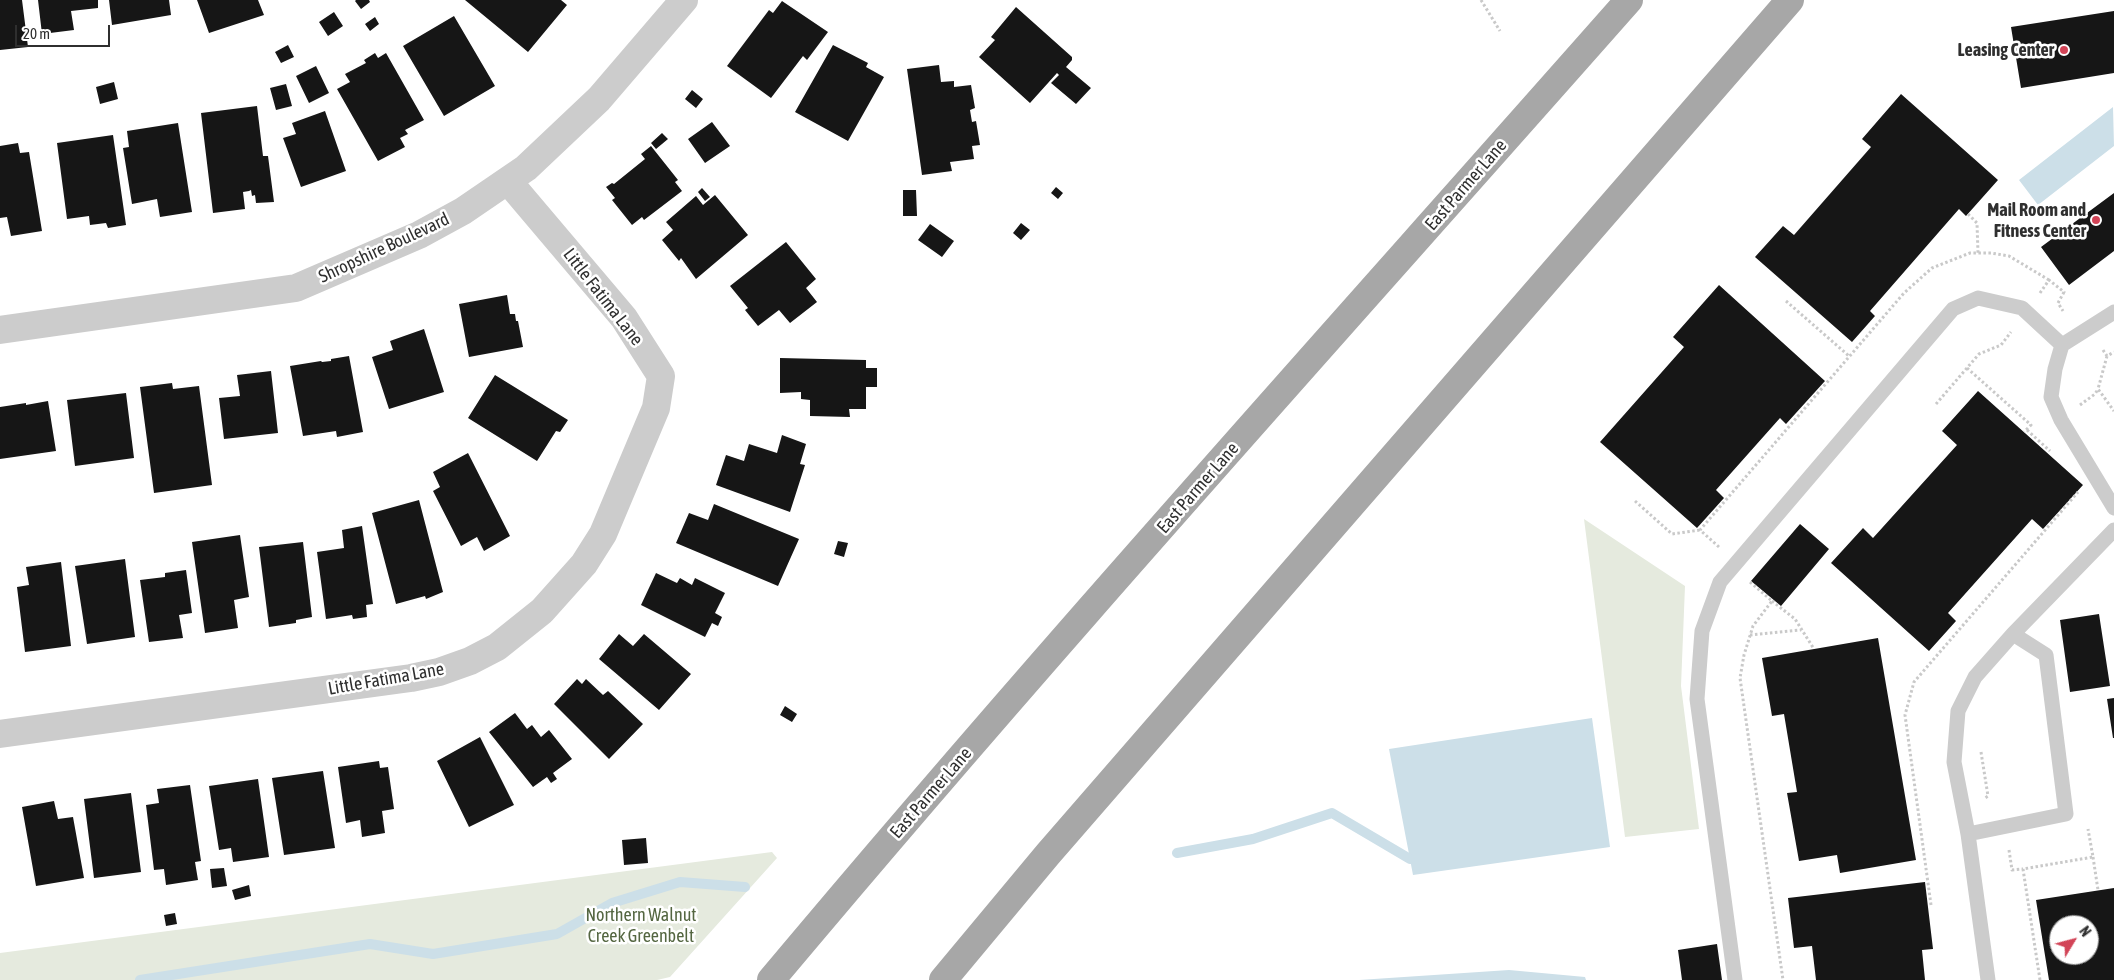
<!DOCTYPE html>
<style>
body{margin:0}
#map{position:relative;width:2114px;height:980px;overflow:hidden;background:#fff;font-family:"Asap Condensed",sans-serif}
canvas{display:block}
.north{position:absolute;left:2049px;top:915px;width:50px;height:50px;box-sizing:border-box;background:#fff;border:1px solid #acacac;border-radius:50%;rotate:53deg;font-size:14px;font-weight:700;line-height:20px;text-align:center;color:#2f2f2f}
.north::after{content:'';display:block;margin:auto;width:18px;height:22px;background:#d24457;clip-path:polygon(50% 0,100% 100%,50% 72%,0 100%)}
.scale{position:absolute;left:15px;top:25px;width:95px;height:22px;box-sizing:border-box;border:2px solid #2f2f2f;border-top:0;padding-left:6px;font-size:15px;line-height:18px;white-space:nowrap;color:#2f2f2f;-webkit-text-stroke:4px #fff;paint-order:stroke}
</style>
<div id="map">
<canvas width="2114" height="980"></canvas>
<div class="north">N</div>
<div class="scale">20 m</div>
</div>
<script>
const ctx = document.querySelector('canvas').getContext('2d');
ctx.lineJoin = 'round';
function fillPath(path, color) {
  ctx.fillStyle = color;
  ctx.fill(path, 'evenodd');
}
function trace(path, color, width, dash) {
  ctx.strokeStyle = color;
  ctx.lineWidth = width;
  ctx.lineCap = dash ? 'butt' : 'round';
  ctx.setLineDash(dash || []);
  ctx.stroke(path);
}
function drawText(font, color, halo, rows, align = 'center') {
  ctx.font = font + ' "Asap Condensed",sans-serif';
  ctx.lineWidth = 5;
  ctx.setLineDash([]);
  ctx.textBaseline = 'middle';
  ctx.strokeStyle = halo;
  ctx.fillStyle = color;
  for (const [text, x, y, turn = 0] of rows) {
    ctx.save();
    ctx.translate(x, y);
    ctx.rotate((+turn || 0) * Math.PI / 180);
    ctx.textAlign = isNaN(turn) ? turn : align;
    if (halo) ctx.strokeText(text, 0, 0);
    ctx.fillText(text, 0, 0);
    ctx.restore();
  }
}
const green = new Path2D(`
 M 1584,519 L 1685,586 L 1681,686 L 1699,829 L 1625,837 Z
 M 772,852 L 777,858 L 670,977 L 657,980 L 0,980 L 0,953 Z`);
const water = new Path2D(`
 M 2113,107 L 2114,146 L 2038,205 L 2019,180 Z
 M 1592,718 L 1610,847 L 1413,875 L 1389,749 Z
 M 1509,970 L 1585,977 L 1586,980 L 1359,980 Z`);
const stream = new Path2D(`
 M 1177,853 L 1253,839 L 1332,813 L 1410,859
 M 140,980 L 370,944 L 433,954 L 557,934 L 612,903 L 680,882 L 745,887`);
const building = new Path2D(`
 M 0,0 L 22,0 L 28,47 L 0,50 Z
 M 38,0 L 98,0 L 98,8 L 71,11 L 74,30 L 42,34 Z
 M 109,0 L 169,0 L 171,15 L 112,25 Z
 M 197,0 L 258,0 L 264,15 L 209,33 Z
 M 356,0 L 369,0 L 370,2 L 361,9 L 355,1 Z
 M 465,0 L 561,0 L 567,5 L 528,52 Z
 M 782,1 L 828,32 L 807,60 L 803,56 L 771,98 L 727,66 L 769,10 L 773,13 Z
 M 1016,7 L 1072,57 L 1072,60 L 1066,67 L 1091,88 L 1076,104 L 1051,83 L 1059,75 L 1057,73 L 1030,103 L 979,57 L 995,40 L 991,37 Z
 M 2114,11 L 2114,73 L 2021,88 L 2011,27 Z
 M 334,12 L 343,26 L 328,36 L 319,22 Z
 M 454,16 L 495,86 L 444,116 L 403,46 Z
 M 375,17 L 379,24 L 370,31 L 365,24 Z
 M 288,45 L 294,57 L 281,63 L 275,52 Z
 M 833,45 L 868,63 L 866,67 L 884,77 L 848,141 L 795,112 Z
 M 375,53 L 378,58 L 386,53 L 424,120 L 405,130 L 408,134 L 400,138 L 405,147 L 378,161 L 337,89 L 350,82 L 345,74 L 366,63 L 364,60 Z
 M 939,65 L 941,82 L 954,81 L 954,87 L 971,85 L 975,108 L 970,110 L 972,122 L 976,121 L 980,145 L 972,146 L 974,159 L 950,162 L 952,171 L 922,175 L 907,69 Z
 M 316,66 L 329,93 L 309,103 L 296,76 Z
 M 114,82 L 118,99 L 100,104 L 96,87 Z
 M 286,84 L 292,106 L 276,110 L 270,88 Z
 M 692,90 L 703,99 L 696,108 L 685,99 Z
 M 1901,94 L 1998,180 L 1966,216 L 1959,209 L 1870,311 L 1875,316 L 1852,342 L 1755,257 L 1783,226 L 1794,235 L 1871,147 L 1862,139 Z
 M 257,106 L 263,156 L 268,156 L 274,202 L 256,203 L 255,195 L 252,196 L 251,190 L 249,191 L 243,192 L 245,209 L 213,213 L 201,113 Z
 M 325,111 L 346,171 L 301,187 L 283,138 L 296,134 L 292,123 Z
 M 712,122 L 730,146 L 705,163 L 688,139 Z
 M 178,123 L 192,212 L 160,217 L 157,199 L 132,204 L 123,148 L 129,147 L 127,131 Z
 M 662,133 L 668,139 L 656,149 L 651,143 Z
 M 113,135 L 126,225 L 108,228 L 106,223 L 90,225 L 89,216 L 67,219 L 57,143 Z
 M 18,143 L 20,153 L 29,152 L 42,231 L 11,236 L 7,217 L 0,218 L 0,146 Z
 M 651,146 L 678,180 L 675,182 L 682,191 L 644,220 L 642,217 L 632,225 L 612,200 L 615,198 L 606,187 L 612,183 L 614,184 L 645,159 L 641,154 Z
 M 1056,187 L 1063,193 L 1058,199 L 1051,193 Z
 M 702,188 L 710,197 L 705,201 L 698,192 Z
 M 903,190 L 916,190 L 917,216 L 903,216 Z
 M 2114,193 L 2114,251 L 2069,285 L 2041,247 Z
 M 715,195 L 748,235 L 696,279 L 681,258 L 679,261 L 662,240 L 673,230 L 666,222 L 696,196 L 703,205 Z
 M 1021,223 L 1030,230 L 1021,240 L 1013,233 Z
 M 930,224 L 954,241 L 942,257 L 918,240 Z
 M 786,242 L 816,279 L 806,288 L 817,302 L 790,323 L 779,310 L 758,326 L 745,310 L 748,308 L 730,286 Z
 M 1719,285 L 1825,381 L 1786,424 L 1780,418 L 1716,490 L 1724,498 L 1697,528 L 1600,442 L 1684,347 L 1673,337 Z
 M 507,295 L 510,314 L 515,314 L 516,321 L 518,321 L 523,347 L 469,357 L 459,304 Z
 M 424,329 L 444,392 L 389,409 L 372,357 L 393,350 L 390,341 Z
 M 349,356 L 363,432 L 337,437 L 336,431 L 303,436 L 290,366 L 321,361 L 322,362 L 331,361 L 331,359 Z
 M 780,358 L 866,360 L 866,368 L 877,368 L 877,387 L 866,387 L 866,409 L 849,409 L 850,417 L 810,416 L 810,400 L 801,399 L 801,392 L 780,393 Z
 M 271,371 L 278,433 L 224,439 L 219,398 L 240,396 L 237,375 Z
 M 495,375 L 568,420 L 560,432 L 556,431 L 537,461 L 468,418 Z
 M 172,383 L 173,389 L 199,386 L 212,485 L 154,493 L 140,387 Z
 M 1978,391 L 2083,485 L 2043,529 L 2032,519 L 1948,613 L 1956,621 L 1929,651 L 1831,563 L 1863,528 L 1873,538 L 1957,445 L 1942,431 Z
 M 126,393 L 134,458 L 75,466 L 67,400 Z
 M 48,401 L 56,451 L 0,459 L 0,407 L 26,403 L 26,405 Z
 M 782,435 L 806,444 L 800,464 L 805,465 L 790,512 L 716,485 L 726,455 L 744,461 L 749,444 L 777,453 Z
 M 468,453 L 510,536 L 484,551 L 477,537 L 461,546 L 433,491 L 440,487 L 433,472 Z
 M 419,500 L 443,592 L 426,599 L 425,596 L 396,604 L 372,513 Z
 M 714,504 L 799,539 L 778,586 L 676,543 L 689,513 L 708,520 Z
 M 1800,524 L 1829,549 L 1781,606 L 1751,581 Z
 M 362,526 L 373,604 L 366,605 L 367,617 L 353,619 L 352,615 L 326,619 L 317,552 L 344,548 L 342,530 Z
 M 240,535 L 249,597 L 234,600 L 238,628 L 205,633 L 192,542 Z
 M 838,541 L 848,543 L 844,557 L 834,554 Z
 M 303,542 L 312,617 L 296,620 L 296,623 L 269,627 L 259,547 Z
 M 125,559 L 135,637 L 87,644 L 75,566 Z
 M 61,562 L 71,646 L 25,652 L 17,587 L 29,585 L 26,567 Z
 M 186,570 L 192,613 L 179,615 L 183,638 L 149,642 L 140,580 L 165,577 L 165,573 Z
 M 656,573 L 677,583 L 680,578 L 692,585 L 695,578 L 725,593 L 715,613 L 722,617 L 718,626 L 712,623 L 705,637 L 641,605 Z
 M 2099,614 L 2110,686 L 2070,692 L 2060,620 Z
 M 619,634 L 633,646 L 644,634 L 691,674 L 659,710 L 599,659 Z
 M 1878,638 L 1916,860 L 1840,873 L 1837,855 L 1799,861 L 1787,793 L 1797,792 L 1784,714 L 1772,716 L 1762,658 Z
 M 577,679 L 582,684 L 586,679 L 603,695 L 608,691 L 643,724 L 609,759 L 554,704 Z
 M 2114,698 L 2114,738 L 2113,738 L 2107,699 Z
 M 785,706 L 797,714 L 792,722 L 780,715 Z
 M 515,713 L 527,729 L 532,725 L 541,737 L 549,730 L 572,759 L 553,773 L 557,779 L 551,783 L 547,777 L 533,787 L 489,732 Z
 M 480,737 L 514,805 L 469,827 L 437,761 Z
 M 379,761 L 380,768 L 388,767 L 394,809 L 382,811 L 385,833 L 362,837 L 360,820 L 346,823 L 338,767 Z
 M 323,771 L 335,848 L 284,855 L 272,778 Z
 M 258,779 L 269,857 L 233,862 L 231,848 L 219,850 L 209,786 Z
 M 190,785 L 201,861 L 195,862 L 198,880 L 166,885 L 164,869 L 154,870 L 146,805 L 159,803 L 157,789 Z
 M 131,793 L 141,872 L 94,878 L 84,799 Z
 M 54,801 L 58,819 L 73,817 L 84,878 L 36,886 L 22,807 Z
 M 646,838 L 648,863 L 624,865 L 622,840 Z
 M 224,868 L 227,886 L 212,888 L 210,869 Z
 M 1925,882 L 1933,949 L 1922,950 L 1925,980 L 1816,980 L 1812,946 L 1794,948 L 1788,898 Z
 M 249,885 L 251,896 L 235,900 L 232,890 Z
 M 2114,888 L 2114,980 L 2049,980 L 2036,900 ZM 2059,925 L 2089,925 L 2089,955 L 2059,955 Z
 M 175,913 L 177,924 L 166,926 L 164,915 Z
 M 1717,944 L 1722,980 L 1682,980 L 1678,950 Z`);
const path = new Path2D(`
 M 1481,0 L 1500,31
 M 1968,214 L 1977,223 L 1978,253
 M 2040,293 L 2049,280 L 2064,292 L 2058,303 L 2063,311
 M 1786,301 L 1849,356
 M 2103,350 L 2107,356 L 2114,352
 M 2107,356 L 2098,389 L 2114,411
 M 1967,368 L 2031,425 L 2024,432
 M 1936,404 L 1979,354 L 2001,345 L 2011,332
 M 2080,405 L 2095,394 L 2098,389
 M 2027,430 L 2050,451
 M 1635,501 L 1672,534 L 1700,530
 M 1719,547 L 1700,530 L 1904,293 L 1932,268 L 1970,253 L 1991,253 L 2009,256 L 2049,280
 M 1750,582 L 1772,601 L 1753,626 L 1744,655 L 1740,678 L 1783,980
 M 1772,601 L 1795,619 L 1814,649
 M 1750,635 L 1801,630
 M 1981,752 L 1988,796 L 1985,798
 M 2009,850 L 2012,870 L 2023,869
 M 2093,857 L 2098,890
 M 1931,905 L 1905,715 L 1914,682 L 2078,492
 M 2040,980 L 2023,869 L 2093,857 L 2088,829`);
const service = new Path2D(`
 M 2114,312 L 2062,345 L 2055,369 L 2051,397 L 2061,420 L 2114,508
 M 1968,834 L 2066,814 L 2046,655 L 2013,634
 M 1735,980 L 1697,699 L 1702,631 L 1720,582 L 1953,309 L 1978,298 L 2022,308 L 2062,345
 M 1988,980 L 1968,834 L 1954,762 L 1958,711 L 1975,677 L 2013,634 L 2114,530`);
const minor = new Path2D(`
 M 0,330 L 296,288 L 419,235 L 463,211 L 526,168 L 599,99 L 684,0
 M 0,734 L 411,678 L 439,672 L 470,661 L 497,647 L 542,611 L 584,564 L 603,534 L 656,408 L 661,376 L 624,318 L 508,181`);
const primary = new Path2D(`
 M 771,980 C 1050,647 1342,325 1629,0
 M 943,980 L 1048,854 L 1790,0`);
const markers = [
 [2064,50,5,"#d24457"],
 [2096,220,5,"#d24457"]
];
const poiNames = [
 ["Leasing Center",2054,50],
 ["Mail Room and",2086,210],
 ["Fitness Center",2086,231]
];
const streetNames = [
 ["East Parmer Lane",1466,185,-49],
 ["Shropshire Boulevard",384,248,-25],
 ["Little Fatima Lane",603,297,52],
 ["East Parmer Lane",1198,488,-49],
 ["Little Fatima Lane",386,679,-10],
 ["East Parmer Lane",931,793,-49]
];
const parkNames = [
 ["Northern Walnut",641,915],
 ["Creek Greenbelt",641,936]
];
fillPath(green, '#e5eade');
fillPath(water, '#ccdfe8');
trace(stream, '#ccdfe8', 10);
fillPath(building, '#161616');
trace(path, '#c9c9c9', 3, [2.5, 2.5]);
trace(service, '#ccc', 15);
trace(minor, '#ccc', 28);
trace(primary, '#a7a7a7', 28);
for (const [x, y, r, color] of markers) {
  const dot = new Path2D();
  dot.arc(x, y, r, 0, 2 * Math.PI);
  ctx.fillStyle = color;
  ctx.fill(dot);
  trace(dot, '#fff', 2);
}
drawText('bold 18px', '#2f2f2f', '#fff', poiNames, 'right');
drawText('18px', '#2f2f2f', '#fff', streetNames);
drawText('18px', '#546641', '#fff', parkNames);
</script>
